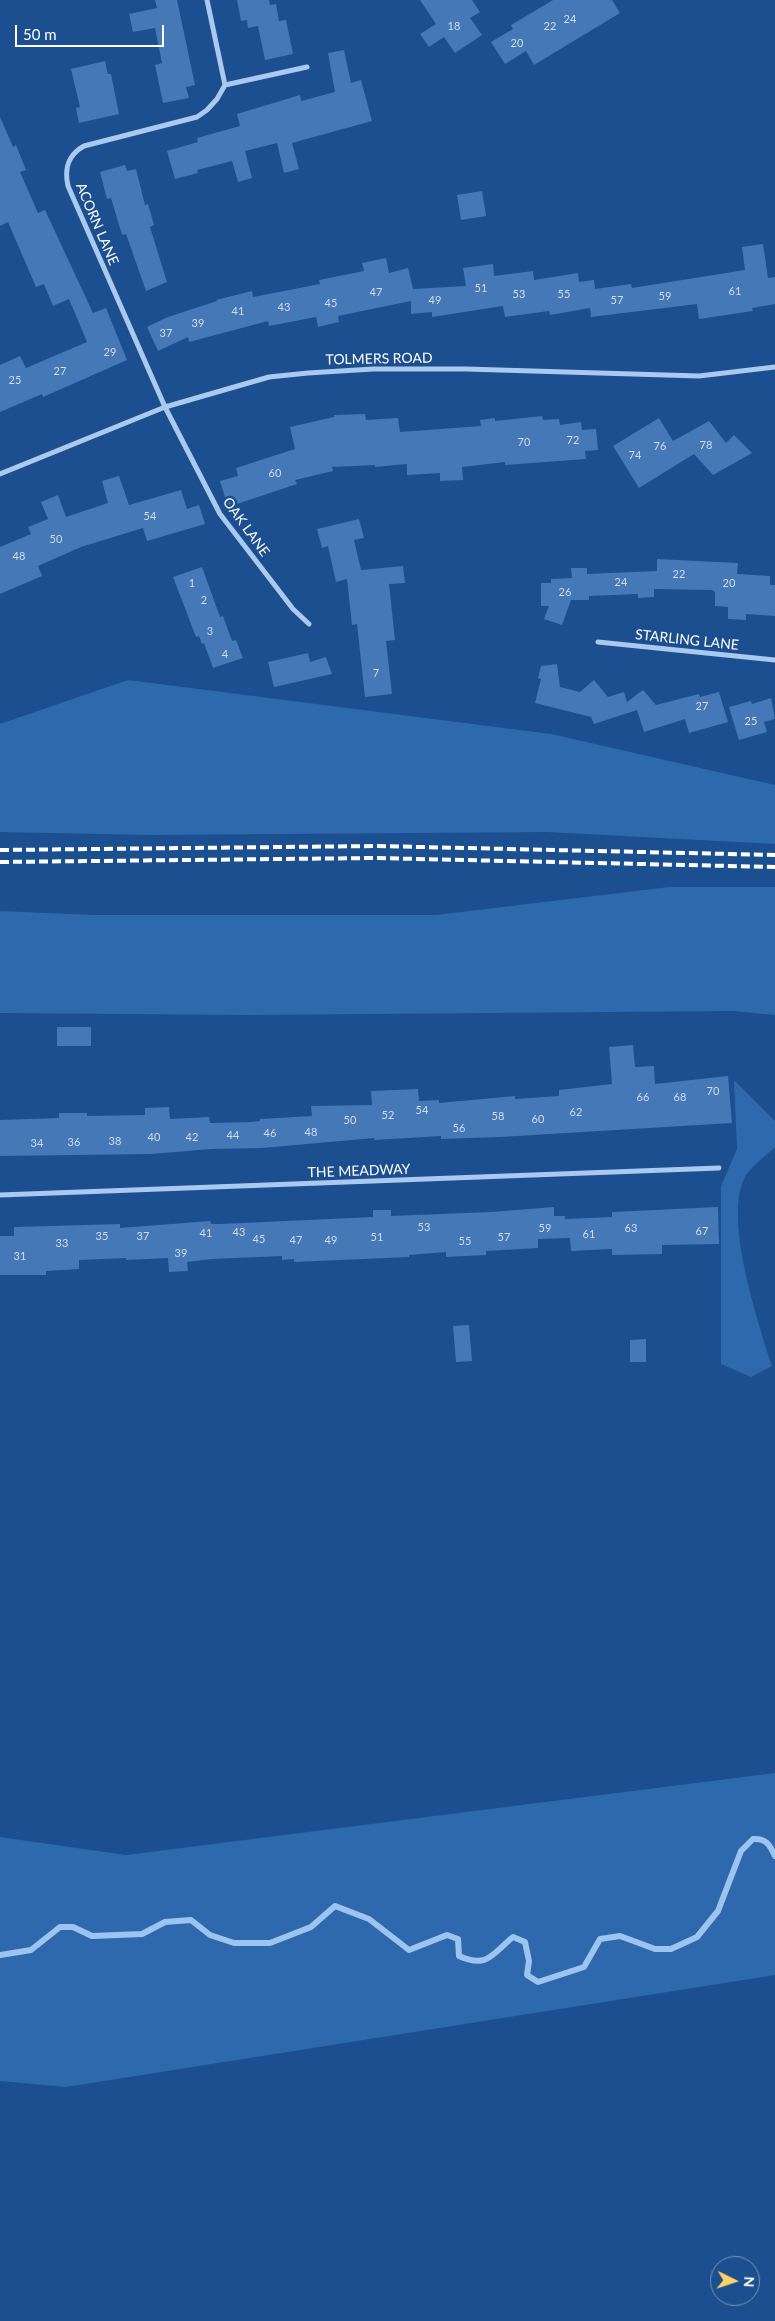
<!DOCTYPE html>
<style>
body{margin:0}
#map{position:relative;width:775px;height:2321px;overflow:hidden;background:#1b4f8f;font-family:Lato,sans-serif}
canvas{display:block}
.north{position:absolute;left:710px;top:2256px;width:50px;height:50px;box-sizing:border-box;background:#1b4f8f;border:1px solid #7695bc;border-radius:50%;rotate:94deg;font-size:14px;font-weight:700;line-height:20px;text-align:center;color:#fff}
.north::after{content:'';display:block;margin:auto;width:18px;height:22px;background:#ffd166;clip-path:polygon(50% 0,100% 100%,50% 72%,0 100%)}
.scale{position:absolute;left:15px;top:25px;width:149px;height:22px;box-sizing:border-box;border:2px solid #fff;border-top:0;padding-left:6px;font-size:15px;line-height:18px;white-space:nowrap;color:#fff;-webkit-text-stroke:4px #1b4f8f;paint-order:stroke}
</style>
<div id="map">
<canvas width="775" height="2321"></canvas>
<div class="north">N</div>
<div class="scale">50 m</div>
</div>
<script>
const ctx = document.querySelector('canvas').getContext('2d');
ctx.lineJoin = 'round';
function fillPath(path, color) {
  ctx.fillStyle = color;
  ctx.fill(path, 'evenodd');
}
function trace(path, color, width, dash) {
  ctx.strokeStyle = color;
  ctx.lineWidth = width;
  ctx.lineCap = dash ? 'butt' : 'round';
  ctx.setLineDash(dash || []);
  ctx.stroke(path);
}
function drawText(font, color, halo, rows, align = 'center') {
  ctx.font = font + ' Lato,sans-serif';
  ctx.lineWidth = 5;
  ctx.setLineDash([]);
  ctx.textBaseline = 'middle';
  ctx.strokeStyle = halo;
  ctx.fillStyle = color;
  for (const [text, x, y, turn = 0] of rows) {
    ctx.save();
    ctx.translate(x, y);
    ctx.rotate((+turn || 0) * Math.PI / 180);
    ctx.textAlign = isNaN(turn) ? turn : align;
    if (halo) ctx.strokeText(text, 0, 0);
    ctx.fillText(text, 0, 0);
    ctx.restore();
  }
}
const green = new Path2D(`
 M 128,680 L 551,734 L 775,785 L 775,844 L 547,832 L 151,835 L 0,832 L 0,724 Z
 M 669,887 L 775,887 L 775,1015 L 732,1011 L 247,1015 L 0,1013 L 0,911 L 94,915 L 436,915 Z
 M 734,1080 L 775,1121 L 775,1147 C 766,1156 751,1166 745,1177 C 723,1218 758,1322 772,1366 L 751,1377 L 721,1364 L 721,1186 L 737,1149 Z
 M 775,1773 L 775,1975 L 66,2087 L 0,2081 L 0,1837 L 126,1855 Z`);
const stream = new Path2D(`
 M 0,1955 L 31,1950 L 60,1927 L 73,1927 L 92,1936 L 142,1934 L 165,1922 L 191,1920 L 210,1935 L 234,1943 L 270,1943 L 311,1927 L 335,1906 L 369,1919 L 409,1950 L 447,1935 L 458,1939 L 459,1956 C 488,1969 492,1954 513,1937 L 525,1942 L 529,1961 L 527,1975 L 538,1982 L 584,1967 L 600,1939 L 620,1936 L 655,1949 L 671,1949 L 697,1937 L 718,1911 L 741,1851 L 753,1839 C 766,1838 770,1845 775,1856`);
const building = new Path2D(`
 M 155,0 L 177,0 L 195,85 L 186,87 L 189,98 L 163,103 L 155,65 L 162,63 L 155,28 L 133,32 L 129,14 L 157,8 Z
 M 237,0 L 269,0 L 270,5 L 276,4 L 279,21 L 286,20 L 293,54 L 265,60 L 258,26 L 248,28 L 247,20 L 241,21 Z
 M 420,0 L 472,0 L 480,12 L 470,18 L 482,35 L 455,53 L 444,37 L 429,47 L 420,34 L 436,24 Z
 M 553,0 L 612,0 L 620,13 L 534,65 L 526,51 L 505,64 L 491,42 L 513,29 L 511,25 Z
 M 344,50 L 351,83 L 361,80 L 372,121 L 292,143 L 299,169 L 284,173 L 277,143 L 245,151 L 252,178 L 238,182 L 232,161 L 197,170 L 198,173 L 175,179 L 167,151 L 198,142 L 197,138 L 240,126 L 237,114 L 300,95 L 301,101 L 335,92 L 328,53 Z
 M 105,61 L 108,74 L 111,74 L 119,114 L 79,123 L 76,108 L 80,107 L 71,69 Z
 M 0,117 L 13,147 L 16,145 L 26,170 L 20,172 L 38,213 L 45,210 L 93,313 L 106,308 L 127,360 L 43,397 L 42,394 L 0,412 L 0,365 L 20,356 L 26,368 L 87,342 L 69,299 L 53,306 L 44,284 L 36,287 L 8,222 L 0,226 Z
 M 125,165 L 127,171 L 136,169 L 145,205 L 148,204 L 154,225 L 150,227 L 167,282 L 146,291 L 126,234 L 122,235 L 111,198 L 107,199 L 100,172 Z
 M 482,191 L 486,216 L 461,220 L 457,195 Z
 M 763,244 L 768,278 L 775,277 L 775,304 L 752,308 L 753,311 L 699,319 L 697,304 L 591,317 L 590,308 L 550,315 L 549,311 L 505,317 L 503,306 L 432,317 L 432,312 L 411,314 L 411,301 L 338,316 L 339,322 L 318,327 L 316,317 L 269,326 L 268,321 L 189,342 L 188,337 L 158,351 L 147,327 L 168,317 L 217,301 L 216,300 L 252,291 L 253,297 L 320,284 L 319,280 L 364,271 L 362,263 L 386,258 L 389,273 L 408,268 L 413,289 L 466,286 L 463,268 L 493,264 L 494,276 L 533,271 L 534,280 L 578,273 L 579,282 L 594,280 L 595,289 L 631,284 L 632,288 L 745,270 L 742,247 Z
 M 365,414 L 366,420 L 398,418 L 400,432 L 481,426 L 480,420 L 495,418 L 495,421 L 542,416 L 543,420 L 559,419 L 560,425 L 581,422 L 582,430 L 596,429 L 598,450 L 585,451 L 586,459 L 505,465 L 505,462 L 462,467 L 463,480 L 440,481 L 440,473 L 407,475 L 407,464 L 375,467 L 375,465 L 332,467 L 333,471 L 295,480 L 297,484 L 228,507 L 220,481 L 238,476 L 236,468 L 295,449 L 290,427 L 334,417 L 334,415 Z
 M 659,418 L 673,441 L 709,421 L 726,443 L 734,435 L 752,453 L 713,475 L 694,454 L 639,488 L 613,446 Z
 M 119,476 L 129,505 L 181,490 L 187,509 L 199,505 L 205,524 L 147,541 L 143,528 L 81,547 L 38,566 L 42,576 L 0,594 L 0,547 L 31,534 L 28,527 L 48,519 L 41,502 L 58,495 L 66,517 L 108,503 L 102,481 Z
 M 359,519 L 364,538 L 354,540 L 361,570 L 403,566 L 405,583 L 389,584 L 395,640 L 386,641 L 392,694 L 365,697 L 357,624 L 352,625 L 347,579 L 336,582 L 328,546 L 322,548 L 317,529 Z
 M 657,559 L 738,563 L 737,574 L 770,576 L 770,585 L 775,585 L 775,616 L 746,614 L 746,620 L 728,619 L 728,607 L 715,606 L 715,592 L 712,590 L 654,589 L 654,597 L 638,598 L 638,594 L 589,596 L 589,600 L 571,600 L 562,625 L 544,619 L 549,606 L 541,606 L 541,583 L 551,583 L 551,579 L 572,578 L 571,568 L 587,568 L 587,574 L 657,571 Z
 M 202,567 L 220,617 L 223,616 L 232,641 L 236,640 L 243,658 L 213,668 L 204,643 L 202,644 L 199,636 L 196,637 L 173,577 Z
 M 308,653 L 310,662 L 326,657 L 332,674 L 274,687 L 268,662 Z
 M 557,664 L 560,687 L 580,692 L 594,680 L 608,697 L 624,692 L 627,702 L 643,690 L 656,705 L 699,694 L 700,697 L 719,692 L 728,722 L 689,733 L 685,719 L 644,732 L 637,710 L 594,724 L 591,717 L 535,703 L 541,679 L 538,678 L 541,666 Z
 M 771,698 L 775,719 L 764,722 L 767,732 L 739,740 L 729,707 L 751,701 L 752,704 Z
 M 57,1027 L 91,1027 L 91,1046 L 57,1046 Z
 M 633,1045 L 635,1067 L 654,1066 L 655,1084 L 728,1076 L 732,1123 L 500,1137 L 441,1139 L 441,1136 L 374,1140 L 374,1138 L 262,1148 L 211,1149 L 151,1154 L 0,1156 L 0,1120 L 59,1118 L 59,1113 L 87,1113 L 87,1116 L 145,1115 L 145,1108 L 169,1107 L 170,1119 L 209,1117 L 210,1123 L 251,1122 L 260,1121 L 260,1119 L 312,1116 L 311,1106 L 372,1105 L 371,1091 L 418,1089 L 419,1101 L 439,1100 L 439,1103 L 515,1096 L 515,1099 L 559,1096 L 559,1090 L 612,1084 L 609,1047 Z
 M 554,1207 L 554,1216 L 565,1216 L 565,1219 L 612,1217 L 612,1212 L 718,1207 L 719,1244 L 662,1245 L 662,1254 L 612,1255 L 612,1249 L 571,1251 L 570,1238 L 538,1239 L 538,1248 L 486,1251 L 486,1255 L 446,1257 L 446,1252 L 409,1255 L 409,1257 L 294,1262 L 294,1259 L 282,1260 L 282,1256 L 212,1259 L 187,1262 L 188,1271 L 169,1272 L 168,1258 L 126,1260 L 126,1258 L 79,1260 L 79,1269 L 46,1271 L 46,1275 L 0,1275 L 0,1236 L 14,1236 L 14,1227 L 120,1224 L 120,1228 L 210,1221 L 211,1224 L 220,1224 L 373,1217 L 373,1210 L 391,1210 L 391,1216 L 491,1212 Z
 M 469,1325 L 472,1361 L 456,1362 L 453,1326 Z
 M 646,1339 L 646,1362 L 630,1362 L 630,1340 Z`);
const minor = new Path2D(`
 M 207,0 L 225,85 L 217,99 L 207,110 L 197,117 L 84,146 C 68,155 64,168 68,186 L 165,407 L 220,514 L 293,609 L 309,624
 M 225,85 L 307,67
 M 0,474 L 165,407 L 269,377 L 308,373 L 373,369 L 466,369 L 699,376 L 775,367
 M 598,642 L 775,660
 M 0,1195 L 719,1168`);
const rail = new Path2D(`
 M 0,850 L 376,846 L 775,855
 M 0,862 L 374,858 L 775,867`);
const numberNames = [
 ["24",570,19],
 ["18",454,26],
 ["22",550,26],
 ["20",517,43],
 ["51",481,288],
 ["61",735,291],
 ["47",376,292],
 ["53",519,294],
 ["55",564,294],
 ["59",665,296],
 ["49",435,300],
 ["57",617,300],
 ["45",331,303],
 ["43",284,307],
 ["41",238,311],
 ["39",198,323],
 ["37",166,333],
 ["29",110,352],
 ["27",60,371],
 ["25",15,380],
 ["72",573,440],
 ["70",524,442],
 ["78",706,445],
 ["76",660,446],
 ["74",635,455],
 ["60",275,473],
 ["54",150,516],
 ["50",56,539],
 ["48",19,556],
 ["22",679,574],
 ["24",621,582],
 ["1",192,583],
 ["20",729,583],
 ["26",565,592],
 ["2",204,600],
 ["3",210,631],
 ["4",225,654],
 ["7",376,673],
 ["27",702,706],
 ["25",751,721],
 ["70",713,1091],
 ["66",643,1097],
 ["68",680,1097],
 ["54",422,1110],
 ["62",576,1112],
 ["52",388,1115],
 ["58",498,1116],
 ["60",538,1119],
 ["50",350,1120],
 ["56",459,1128],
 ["48",311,1132],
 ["46",270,1133],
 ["44",233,1135],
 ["40",154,1137],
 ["42",192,1137],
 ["38",115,1141],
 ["36",74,1142],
 ["34",37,1143],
 ["53",424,1227],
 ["59",545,1228],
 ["63",631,1228],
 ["67",702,1231],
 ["43",239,1232],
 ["41",206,1233],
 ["61",589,1234],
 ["35",102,1236],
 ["37",143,1236],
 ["51",377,1237],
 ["57",504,1237],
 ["45",259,1239],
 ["47",296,1240],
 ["49",331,1240],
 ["55",465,1241],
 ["33",62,1243],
 ["39",181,1253],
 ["31",20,1256]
];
const streetNames = [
 ["ACORN LANE",97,224,67],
 ["TOLMERS ROAD",379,359,-1],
 ["OAK LANE",246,527,54],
 ["STARLING LANE",687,640,6],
 ["THE MEADWAY",359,1171,-2]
];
fillPath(green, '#2e69ad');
trace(stream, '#9cc4f0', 6);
fillPath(building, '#4478b7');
trace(minor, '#a9c9ee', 5);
trace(rail, '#fff', 4, [9, 4]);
drawText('11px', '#d0dded', null, numberNames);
drawText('14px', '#fff', '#1b4f8f', streetNames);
</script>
